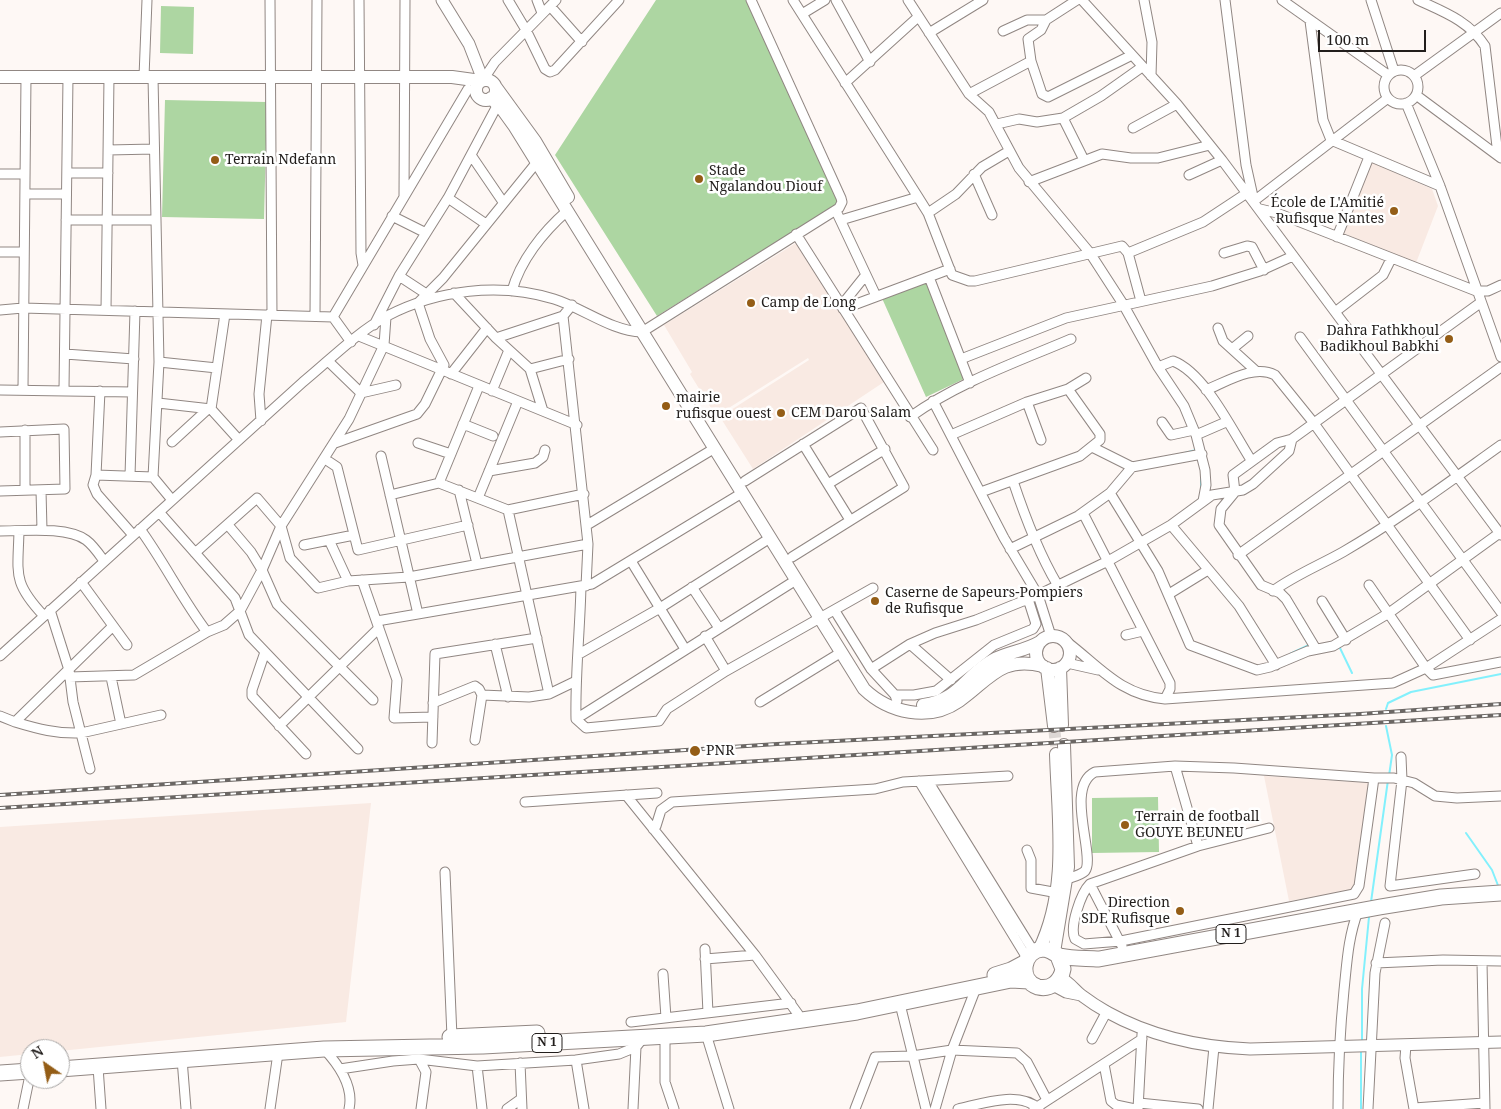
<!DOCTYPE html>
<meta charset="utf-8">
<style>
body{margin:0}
#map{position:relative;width:1501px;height:1109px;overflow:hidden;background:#fef8f5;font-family:"Noto Serif",serif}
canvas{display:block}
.north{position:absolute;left:20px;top:1039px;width:50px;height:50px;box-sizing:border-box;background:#fff;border:1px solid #a7a5a4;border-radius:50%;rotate:327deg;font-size:14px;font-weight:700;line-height:20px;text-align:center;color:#221e1c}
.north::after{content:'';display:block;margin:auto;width:18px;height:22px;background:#945d16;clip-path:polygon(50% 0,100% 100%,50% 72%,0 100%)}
.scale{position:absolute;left:1318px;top:30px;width:108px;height:22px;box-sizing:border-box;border:2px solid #221e1c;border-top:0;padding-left:6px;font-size:15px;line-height:18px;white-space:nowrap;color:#221e1c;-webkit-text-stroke:4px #fff;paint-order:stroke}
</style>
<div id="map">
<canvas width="1501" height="1109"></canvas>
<div class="north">N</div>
<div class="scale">100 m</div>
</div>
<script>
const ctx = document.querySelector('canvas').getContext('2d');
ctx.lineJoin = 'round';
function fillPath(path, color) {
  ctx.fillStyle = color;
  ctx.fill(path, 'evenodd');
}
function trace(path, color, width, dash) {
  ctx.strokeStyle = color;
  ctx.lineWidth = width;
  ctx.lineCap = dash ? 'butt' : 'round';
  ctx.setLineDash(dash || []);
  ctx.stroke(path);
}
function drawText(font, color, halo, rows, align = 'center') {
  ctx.font = font + ' "Noto Serif",serif';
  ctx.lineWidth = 5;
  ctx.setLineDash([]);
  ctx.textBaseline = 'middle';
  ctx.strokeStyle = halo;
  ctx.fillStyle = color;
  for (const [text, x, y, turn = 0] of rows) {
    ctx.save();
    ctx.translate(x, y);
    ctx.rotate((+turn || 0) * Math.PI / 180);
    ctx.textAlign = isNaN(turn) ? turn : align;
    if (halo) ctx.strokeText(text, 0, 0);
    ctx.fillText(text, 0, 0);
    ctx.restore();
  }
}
const built = new Path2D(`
 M 1371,162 L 1432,189 L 1438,206 L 1416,263 L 1343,233 Z
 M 796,243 L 884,382 L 753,469 L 720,417 L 809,360 L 808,358 L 716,416 L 690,374 L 692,372 L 664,325 Z
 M 1264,776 L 1369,783 L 1354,890 L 1289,901 Z
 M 371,803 L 346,1022 L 60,1051 L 60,1049 L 30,1049 L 30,1054 L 0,1057 L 0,827 Z`);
const green = new Path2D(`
 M 656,0 L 747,0 L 839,203 L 657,316 L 555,155 Z
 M 161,6 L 194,7 L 193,54 L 160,53 Z
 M 165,100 L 267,102 L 264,219 L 162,217 Z
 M 929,278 L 968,377 L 926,397 L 881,296 Z
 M 1158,797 L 1159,852 L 1092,853 L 1092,798 Z`);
const stream = new Path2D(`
 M 1181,454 L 1196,450
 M 1201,489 L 1201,479
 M 1339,646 L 1352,673
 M 1290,654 L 1311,644
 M 1386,709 L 1388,703 L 1411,692 L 1501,674
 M 1386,726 L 1392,755 L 1389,776
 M 1466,833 L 1492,870 L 1499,888
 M 1371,902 L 1388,780
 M 1362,1042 L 1362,989 L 1369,917
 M 1361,1109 L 1361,1051`);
const primaryTunnel = new Path2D(`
 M 1054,726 L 1056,746`);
const street = new Path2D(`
 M 270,0 L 272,315
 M 359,0 L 361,253 L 363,265
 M 508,0 L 526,30 L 545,69 L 550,72 L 555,70 L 619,0
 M 537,0 L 542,13
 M 793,0 L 918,197 L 928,213 L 952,275 L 969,281 L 975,281 L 1122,246 L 1128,253 L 1141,301
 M 836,0 L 870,62
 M 908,0 L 969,94 L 989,112 L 1019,168 L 1090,253 L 1123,304 L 1158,367 L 1184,406 L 1196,435 L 1205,470 L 1206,485 L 1203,501
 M 1077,0 L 1046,20 L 1041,30 L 1028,39 L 1031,61 L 1042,94 L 1048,97 L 1132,55
 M 1082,0 L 1177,104 L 1222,160 L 1501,535
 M 1144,0 L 1152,42 L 1151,76
 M 1225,0 L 1246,165 L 1254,201 L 1388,98
 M 1282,0 L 1388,75
 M 1371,0 L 1394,71
 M 1418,0 C 1444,12 1469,21 1485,46 L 1498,155
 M 550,6 L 582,42
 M 802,14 L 825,0
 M 1310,21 L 1323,120 L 1331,140 L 1440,186
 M 1003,31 L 1027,20 L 1046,20
 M 929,33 L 983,0
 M1384 87a17 17 0 1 1 34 0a17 17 0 1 1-34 0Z
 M 1414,76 L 1501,13
 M 144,77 L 147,0
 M 153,77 L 159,362 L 153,477 L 172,500
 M 483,80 L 495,62 L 556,0
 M 845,83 L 918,17
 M 969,94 L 1031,61
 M 1416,95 L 1501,158
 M 1406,103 L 1440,186 L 1501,357
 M 1063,118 L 1084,160
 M 997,124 L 1019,119 L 1037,122 L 1063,118 L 1101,96 L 1142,67
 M 1133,128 L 1177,104
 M 108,150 L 154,149
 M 471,155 L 503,202
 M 67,173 L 108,173
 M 0,174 L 25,174
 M 974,174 L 992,215
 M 1189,175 L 1222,160
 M 1029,182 L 1102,154 L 1131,158 L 1158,158 L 1210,145
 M 25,194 L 66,194
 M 404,197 L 405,0
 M 448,198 L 486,224
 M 1260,209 L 1277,213 L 1476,291 L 1488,291 L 1501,285
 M 836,211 L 876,296
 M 928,213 L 956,194 L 982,167 L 1009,151
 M 392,216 L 426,233
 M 66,220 L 156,220
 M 841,220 L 918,197
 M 796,234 L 933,450
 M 1337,237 L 1369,157
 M 0,252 L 24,252
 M 1128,253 L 1203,222 L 1247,193
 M 1224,253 L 1247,246 L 1252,247 L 1264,270
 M 399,276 L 428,295
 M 929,277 L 970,383
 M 512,291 C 520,261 543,232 567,211
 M 454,293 L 496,338 L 530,369 L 543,411
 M 841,306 L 865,276
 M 843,309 L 950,269
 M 0,310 L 23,308 L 333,317
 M 106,310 L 109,77
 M 1335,312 L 1383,275 L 1391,259
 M 315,316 L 317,0
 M 563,316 L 588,544 L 586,586
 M 333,317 L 468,89
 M 333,317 L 351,342
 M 374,325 L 399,276 L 448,198 L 498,104
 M 1218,328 L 1223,341 L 1256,371
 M 359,336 L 577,425
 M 1300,337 L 1501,612
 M 496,338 L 563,316 L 572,305
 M 1232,349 L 1248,336
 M 65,354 L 134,359
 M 961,359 L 1066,318 L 1212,286 L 1260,271 L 1293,256
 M 328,361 L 361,393 L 396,385
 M 159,362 L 217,368
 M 1158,367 L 1173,361 C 1205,373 1233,432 1251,460
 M 530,369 L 569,359
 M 451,374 L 487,328
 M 23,389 L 26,77
 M 0,390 L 132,392
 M 64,390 L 68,77
 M 1206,390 C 1226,382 1254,364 1275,375 L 1313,422 L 1470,640
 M 492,391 L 509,350
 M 933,401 L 1004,538 L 1038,595 L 1051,636
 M 1027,402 L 1041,440
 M 158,403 L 211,409 L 239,440
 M 211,409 L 225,314
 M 910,417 C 959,382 1017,362 1071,339
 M 261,421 L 259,394 L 267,315
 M 1162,422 L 1171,435 L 1194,430
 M 463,424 L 493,436
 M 0,432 L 64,429 L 65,489 L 0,491
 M 951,435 L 1027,402 L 1068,389 L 1086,378
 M 1196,435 L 1226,422
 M 172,442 L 208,409
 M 335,443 L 417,414 L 425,404 L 444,365 L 430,339 L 418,303 L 443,278 L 537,162
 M 418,443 L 451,454
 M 803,444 L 850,520
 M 1092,447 L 1132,467 L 1202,454
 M 381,456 L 418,614
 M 325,459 L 337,467 L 358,550 L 468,525
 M 1132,467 L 1110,493 L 1158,571 L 1190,645 L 1257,670 L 1270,667 L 1308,651 L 1333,646 L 1389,613 L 1501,532
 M 489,471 L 535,463 L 543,457 L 545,450
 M 96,475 L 100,391
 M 130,476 L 135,311
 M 745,481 L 861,408 L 904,487 L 792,557
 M 1013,481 C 1025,517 1038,552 1057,584
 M 439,483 L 479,386
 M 828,484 L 885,449
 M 25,490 L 25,430
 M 41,490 L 42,530
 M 459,490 L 477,564
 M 981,492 L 1080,456 L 1100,440 L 1100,434 L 1068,389
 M 390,495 L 439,483 L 508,510 L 584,494
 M 478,498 L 518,401
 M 508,510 L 549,694
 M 159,512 L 235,598 L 249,635 L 358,749
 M 1083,513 L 1170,683 L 1170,689 L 1165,699
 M 228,525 L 251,552 L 262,570 L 277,604 L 373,700
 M 587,525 L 715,448
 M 1171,525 L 1239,606 L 1276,665
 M 140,529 C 164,562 182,599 207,632
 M 0,531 C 23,531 67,526 86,540 C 93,545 99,554 104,561
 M 19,531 C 18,574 12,582 44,616
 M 133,535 L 97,494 L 93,485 L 96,475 L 153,477
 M 329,540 L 348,581
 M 304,545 L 354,535
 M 1010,549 L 1078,516 L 1110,493
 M 195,553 L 257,498 L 281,526 L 290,558 L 318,588 L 348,581 L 409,577 L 588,544
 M 1238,555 L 1501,367
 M 631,561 L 685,649
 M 362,580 L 397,680 L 394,718 L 433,717
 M 81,582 L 127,645
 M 1369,585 L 1426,668 L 1433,675 L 1501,662
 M 581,586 C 580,631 575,675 576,719 L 586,728 L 659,721 L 667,709 L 726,671 L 873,588
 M 692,587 L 719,628
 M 1273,591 C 1295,575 1320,565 1343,552 C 1398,520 1449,482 1501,445
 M 1169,594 L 1208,570
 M 1322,601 L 1346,640
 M 50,610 L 69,670 L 73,702 L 90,769
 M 835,611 L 871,669 L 895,695 L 897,701
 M 377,621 L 592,584 L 742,493
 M 1126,635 L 1143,631
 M 705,636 L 726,671
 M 1067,642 C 1100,667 1120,695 1165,699 L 1393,683 L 1426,668 L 1501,619
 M 495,644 L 508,697
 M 910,644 L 951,680
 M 1316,649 L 1286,599 L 1280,593 L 1261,585 L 1219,525 L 1221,509 L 1235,492 L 1233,475 L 1277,443 L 1292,439 L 1480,303
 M 265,652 L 252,690 L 252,696 L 306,754
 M 579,654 L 660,608 L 770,538
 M 0,656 L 303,382 C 330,360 356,333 387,316 C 437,290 499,282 554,299 C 583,308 611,331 642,332 L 839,208 L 842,202 L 841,198 L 751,0
 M 1067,663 L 1098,670
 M 871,669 L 910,644 L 935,633 L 976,620 L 1038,595 L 1110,560 L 1171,525 L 1212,495 L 1243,490 L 1253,484 L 1289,451 L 1292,439
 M 69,677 L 134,675 L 207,632 L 224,625 L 240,611 L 262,570 L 281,526 L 349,419 L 384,345 L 386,317
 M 111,677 L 121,724
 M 482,695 L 529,697 L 549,694 L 576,681
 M 895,695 L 914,695 L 936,691 L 994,645 L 1033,629 L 1036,624 L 1028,599
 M 760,702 L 840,653
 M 433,703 L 475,686 L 479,689 L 482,695 L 475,740
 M 0,716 L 15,722 L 113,626
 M 576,719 L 796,580
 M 15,722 C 38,729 57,734 81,733 L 161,715
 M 279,726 L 379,628
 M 432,743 L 435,654 L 537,638
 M 1401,757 L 1402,780 L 1390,886 L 1475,874
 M 1175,766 L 1198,846
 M 1374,778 L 1394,778 L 1414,783 L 1435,796 L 1457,798 L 1501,796
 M 919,781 L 1027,958
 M 928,781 L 1034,952
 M 626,795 L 755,955 L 798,1014
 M 525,802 L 657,793
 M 653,829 L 656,826 L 661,810 L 672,802 L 875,789 L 903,782 L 1008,776
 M 1027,850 L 1031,860 L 1031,888 L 1058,893
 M 445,872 L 452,1037
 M 1067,879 C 1073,877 1081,875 1085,871 C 1096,857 1064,787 1095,772 L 1175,766 L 1234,768 L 1374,778 L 1359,886 L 1354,894 L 1121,941 L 1084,944 L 1075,939 C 1069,927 1081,893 1090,884 L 1198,846 L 1269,828
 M 1090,884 L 1122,946
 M 705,949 L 708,1013
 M 705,959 L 755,955
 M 1482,962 L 1485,1109
 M 1376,963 L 1443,960 L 1501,961
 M 663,974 L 666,1018
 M 900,1004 L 926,1109
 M 631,1022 L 791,1003
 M 706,1034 L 729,1109
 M 665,1036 L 665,1082 L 674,1109
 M 1092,1039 L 1107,1011
 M 1406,1045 L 1405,1058 L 1414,1109
 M 324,1049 C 338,1064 354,1087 349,1109
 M 182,1059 L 186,1109
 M 419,1059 L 426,1072 L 421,1109
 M 576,1060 L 584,1109
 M 520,1063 L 522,1109
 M 1104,1064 L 1111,1101 L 1116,1105 L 1135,1109
 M 477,1066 L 482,1109
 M 98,1067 L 101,1109
 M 340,1069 L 393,1061 L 419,1059 L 477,1066 L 576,1060 L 619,1054 L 636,1047 L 644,1037
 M 1139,1103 L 1198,1109
 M 1414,1108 L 1484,1103
 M 23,1109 L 30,1075
 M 270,1109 L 278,1053
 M 507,1109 L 521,1099
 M 633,1109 L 636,1047
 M 855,1109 L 875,1057 L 912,1056 L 952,1050 L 1017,1053 L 1027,1062 L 1047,1100
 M 935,1109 L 952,1050 L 976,988
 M 958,1109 C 981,1104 1019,1090 1039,1109
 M 1034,1109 L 1142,1039
 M 1138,1109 L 1142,1034
 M 1208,1109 L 1214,1047
 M 1338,1109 C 1338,1069 1340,1030 1344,990 C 1347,962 1348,938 1358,911
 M 1368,1109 L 1375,973 L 1385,923`);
const secondary = new Path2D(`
 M 442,0 L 469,44 L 483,80
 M 1061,978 C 1069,982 1074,989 1081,995 C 1089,1001 1098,1007 1107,1012 C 1152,1037 1199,1047 1250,1049 L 1501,1042
 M 1053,985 L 1066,992 L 1081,995`);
const primary = new Path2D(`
 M 0,77 L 452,77 L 481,81
 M476 90a10 10 0 1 1 20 0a10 10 0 1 1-20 0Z
 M 495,86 L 535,141 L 568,197
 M 491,98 L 502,109 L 515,127 L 864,689 C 889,713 929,722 959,701 C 989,680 1001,655 1043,666
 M1036 653a17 17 0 1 1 34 0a17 17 0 1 1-34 0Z
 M 1047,668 L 1054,726
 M 1060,668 L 1062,725
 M 923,705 C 961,699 965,675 993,660 C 1008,652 1025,651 1040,642
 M 1039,950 C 1069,889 1058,820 1056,754
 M 1054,952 L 1068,867 L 1064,745`);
const highway = new Path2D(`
 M 1058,956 L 1063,969 C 1061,981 1051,990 1038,987 C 1018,981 1022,950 1043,949 C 1050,949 1054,954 1060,956 C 1073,959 1086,958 1099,959 L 1380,907 L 1441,897 L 1501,893
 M 995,975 L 1011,970 L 1026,962
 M 450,1037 L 537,1033
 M 60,1069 L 324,1049 L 483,1046 L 706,1034 L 857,1012 L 1011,980 L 1029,981
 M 0,1073 L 30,1071`);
const rail = new Path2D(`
 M 0,795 L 777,744 L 1360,714 L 1501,704
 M 0,808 L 1501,715`);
const markers = [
 [215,160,5,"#945d16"],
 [699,179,5,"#945d16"],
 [1394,211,5,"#945d16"],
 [751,303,5,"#945d16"],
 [1449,339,5,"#945d16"],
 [666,406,5,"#945d16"],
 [781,413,5,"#945d16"],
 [875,601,5,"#945d16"],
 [695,751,6,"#945d16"],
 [1125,825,5,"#945d16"],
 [1180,911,5,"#945d16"]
];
const shields = [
 [1231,934,30],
 [547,1043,30]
];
const shieldNames = [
 ["N 1",1231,934],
 ["N 1",547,1043]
];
const poiNames = [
 ["Terrain Ndefann",225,160],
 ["Stade",709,171],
 ["Ngalandou Diouf",709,187],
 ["École de L'Amitié",1384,203,"right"],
 ["Rufisque Nantes",1384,219,"right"],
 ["Camp de Long",761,303],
 ["Dahra Fathkhoul",1439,331,"right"],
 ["Badikhoul Babkhi",1439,347,"right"],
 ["mairie",676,398],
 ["rufisque ouest",676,414],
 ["CEM Darou Salam",791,413],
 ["Caserne de Sapeurs-Pompiers",885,593],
 ["de Rufisque",885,609],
 ["PNR",706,751],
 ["Terrain de football",1135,817],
 ["GOUYE BEUNEU",1135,833],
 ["Direction",1170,903,"right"],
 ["SDE Rufisque",1170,919,"right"]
];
fillPath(built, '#f9eae3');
fillPath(green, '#add6a2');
trace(stream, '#83f0fc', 2);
trace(primaryTunnel, '#ddd7d4', 12, [12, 6]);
trace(street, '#918783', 11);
trace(secondary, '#918783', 13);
trace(primary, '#918783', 14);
trace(highway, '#918783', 17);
trace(street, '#fff', 9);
trace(secondary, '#fff', 11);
trace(primary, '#fff', 12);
trace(highway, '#fff', 15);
trace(rail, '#6b6764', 4);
trace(rail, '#fff', 2, [5.5]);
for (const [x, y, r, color] of markers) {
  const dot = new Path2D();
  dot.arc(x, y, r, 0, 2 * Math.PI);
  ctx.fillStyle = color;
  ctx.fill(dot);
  trace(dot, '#fff', 2);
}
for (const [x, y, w] of shields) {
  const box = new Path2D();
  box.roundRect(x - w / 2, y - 9.5, w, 19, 4);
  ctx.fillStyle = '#fff';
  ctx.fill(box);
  trace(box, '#221e1c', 1);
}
drawText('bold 12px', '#221e1c', null, shieldNames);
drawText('14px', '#221e1c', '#fff', poiNames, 'left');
</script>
